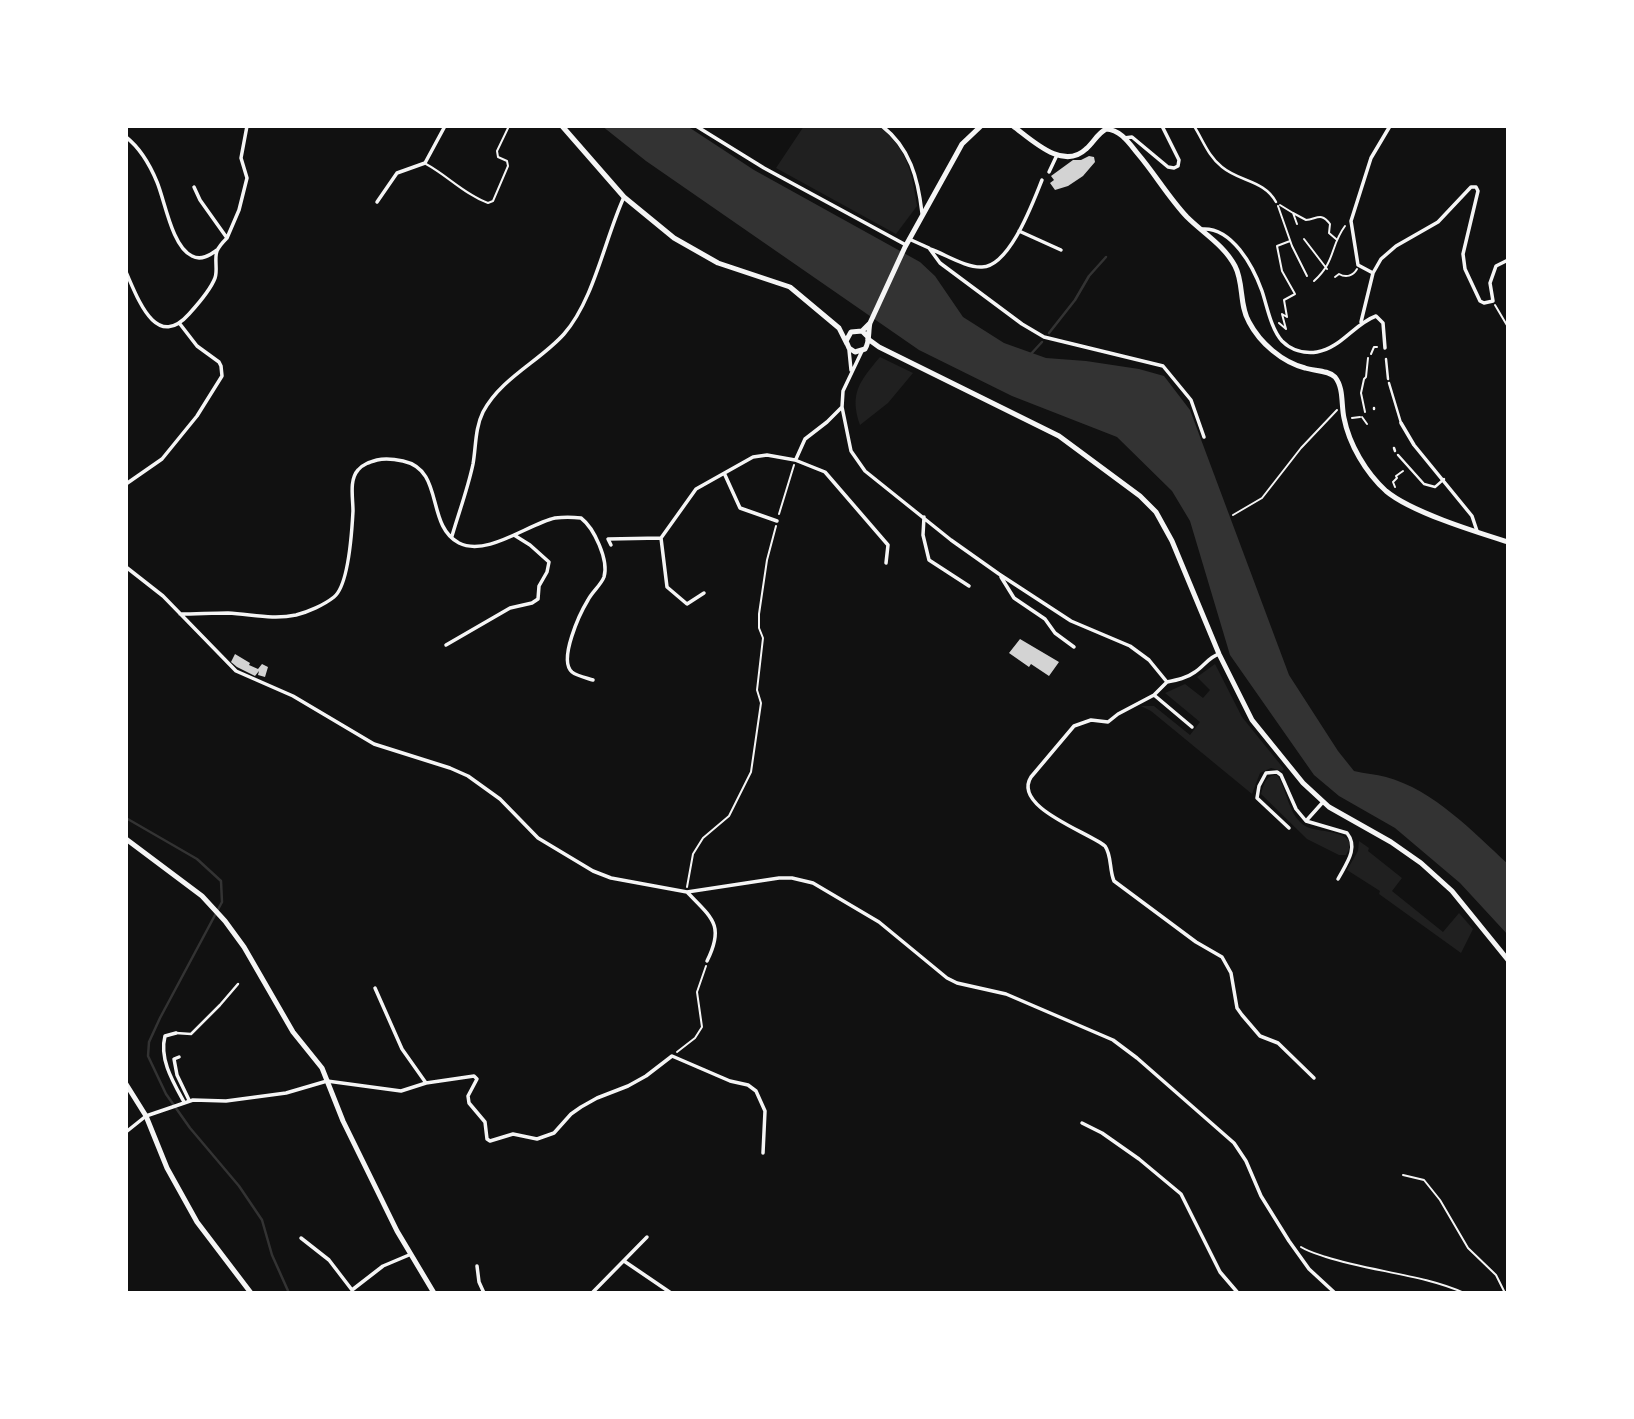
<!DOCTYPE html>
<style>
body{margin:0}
#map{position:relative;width:1634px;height:1419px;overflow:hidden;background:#111;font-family:"Asap Condensed",sans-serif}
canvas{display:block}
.frame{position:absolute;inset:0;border:128px solid #fff;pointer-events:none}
</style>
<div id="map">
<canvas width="1634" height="1419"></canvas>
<div class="frame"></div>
</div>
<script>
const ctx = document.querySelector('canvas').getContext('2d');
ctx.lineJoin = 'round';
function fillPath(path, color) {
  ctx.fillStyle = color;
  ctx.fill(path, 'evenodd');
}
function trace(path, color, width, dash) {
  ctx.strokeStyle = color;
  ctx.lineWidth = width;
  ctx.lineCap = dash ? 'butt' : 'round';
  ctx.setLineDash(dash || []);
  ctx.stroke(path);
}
const green = new Path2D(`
 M 804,126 L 879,126 C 908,151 911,169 917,206 L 896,234 L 776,168 Z
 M 880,357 L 913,373 L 888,403 L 860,425 C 849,393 860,381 880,357 Z
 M 1215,664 L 1242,717 L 1284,769 L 1282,771 L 1271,768 L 1260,773 L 1252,794 L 1151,711 L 1141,706 L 1154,706 L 1190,735 L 1200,722 L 1165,693 L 1185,684 L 1203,698 L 1210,690 L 1197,677 Z
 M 1277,775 C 1288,791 1288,817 1307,827 C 1320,833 1363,830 1346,855 L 1339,855 L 1307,839 L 1261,794 C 1264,785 1265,775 1277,775 Z
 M 1359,841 L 1369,848 L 1368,851 L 1402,878 L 1392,891 L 1443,932 L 1459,913 L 1473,929 L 1461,953 L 1379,894 L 1380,891 L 1347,870 L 1358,851 Z`);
const water = new Path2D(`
 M 602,126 L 687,126 L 754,170 L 920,262 L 935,276 L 963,317 L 1004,343 L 1046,358 L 1086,361 L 1139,369 L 1164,376 L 1190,410 L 1289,675 L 1338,751 L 1354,771 C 1365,774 1376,774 1386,777 C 1434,790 1473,832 1508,864 L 1508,935 L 1460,883 L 1395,828 L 1339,796 L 1314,775 L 1230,655 L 1190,521 L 1172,491 L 1117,437 L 1012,396 L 919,350 L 646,161 Z`);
const stream = new Path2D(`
 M 1049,333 L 1075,300 L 1089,276 L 1106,257
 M 1030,355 L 1042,342
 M 126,818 L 197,859 L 221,881 L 222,902 L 160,1018 L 149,1042 L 148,1056 L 166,1094 L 190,1128 L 239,1186 L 262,1220 L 272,1255 L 289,1293`);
const building = new Path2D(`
 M 1089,156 L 1094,157 L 1095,162 L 1083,176 L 1068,186 L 1055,190 L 1050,183 L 1054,180 L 1051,176 L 1073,160 L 1081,160 Z
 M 1020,639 L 1059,662 L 1049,676 L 1031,664 L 1029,667 L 1009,653 Z
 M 235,654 L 250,663 L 249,665 L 258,669 L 262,664 L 268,667 L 265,677 L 258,675 L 259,671 L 255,676 L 237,667 L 231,662 Z`);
const path = new Path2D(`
 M 1280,205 L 1293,213 L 1297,224
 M 1278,206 L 1292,246 L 1307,276
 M 1293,213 L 1306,220 C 1317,219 1321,212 1330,224 L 1329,233 L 1336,239
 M 1304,239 L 1327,269
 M 1335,277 L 1339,274 C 1346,278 1353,276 1357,269
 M 1314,281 C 1336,261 1330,246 1345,226
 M 1495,305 L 1508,327
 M 1279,323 L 1286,329 L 1282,314 L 1287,317 L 1284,300 L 1295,294 L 1282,271 L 1277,246 L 1290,241
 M 1371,354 L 1374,347 L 1377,347
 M 1365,412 L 1361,393 L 1364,379 L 1366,377 L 1368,358
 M 1362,417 L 1367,424
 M 1352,418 L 1360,417
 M 1395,487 L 1393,482 L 1397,478 L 1396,476 L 1403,471
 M 779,514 L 794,465
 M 1233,515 L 1262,498 L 1301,448 L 1337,410
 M 687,887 L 693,854 L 703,838 L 729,816 L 751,772 L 761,703 L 757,690 L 763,638 L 759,628 L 759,614 L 767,560 L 776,526
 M 677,1052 L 695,1038 L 702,1027 L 697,992 L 706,966
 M 1403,1175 L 1424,1180 L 1440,1200 L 1468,1248 L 1496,1275 L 1505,1293
 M 1301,1247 C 1309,1252 1317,1254 1326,1257 C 1369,1271 1425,1275 1464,1293`);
const service = new Path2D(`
 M 426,164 C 448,176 464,194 488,203 L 493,201 L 508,166 L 507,161 L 498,157 L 497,151 L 509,126`);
const pedestrian = new Path2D(`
 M 1194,126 C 1203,140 1208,156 1222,167 C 1240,182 1264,180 1276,202
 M 1386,359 L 1388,379
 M 1389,383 L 1401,423
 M 1374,408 L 1374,409
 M 1394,448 L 1395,451
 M 1398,455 L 1424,484 L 1435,487 L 1444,479
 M 176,1033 L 191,1034 L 220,1005 L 238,984`);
const minor = new Path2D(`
 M 696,126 L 764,168 L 906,245
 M 882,126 C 910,148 918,178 922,213
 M 126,137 C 140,148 150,165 157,182 C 165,201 172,247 192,256 C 201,261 210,255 217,250
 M 1124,138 L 1132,137 L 1168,167 L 1174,168 L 1178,166 L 1179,160 L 1162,126
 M 1049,172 L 1057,155
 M 194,187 L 200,200 L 227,238 L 239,210 L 247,178 L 241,158 L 247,126
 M 377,202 L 397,173 L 425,163 L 445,126
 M 1202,229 C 1232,227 1253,266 1262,291 C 1267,306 1271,329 1282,341 C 1291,350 1304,354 1317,352 C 1341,348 1354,324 1376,316 L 1383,323 L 1385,348
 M 1019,231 L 1061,250
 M 909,239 L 929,248 L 940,263 L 1022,324 L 1044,337 L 1163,366 L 1191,400 L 1204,437
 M 930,249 C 945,254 966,268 982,267 C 1010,266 1033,202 1042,180
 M 126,272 C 138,299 156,351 189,314 C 198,304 210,291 215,278 C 218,270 214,259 217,251 C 219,246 224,241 227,238
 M 1373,273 L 1358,265 L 1351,221 L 1371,158 L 1390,126
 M 1361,322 L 1373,273 L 1381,259 L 1396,246 L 1438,222 L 1471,187 L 1476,187 L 1478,191 L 1463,254 L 1465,269 L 1480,301 L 1484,303 L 1493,301 L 1490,283 L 1496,266 L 1508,260
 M 849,350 L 851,370
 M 862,351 L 843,391 L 842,407 L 851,451 L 865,471 L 951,540 L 999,574 L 1071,621 L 1130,646 L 1149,660 L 1167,682 C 1177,680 1187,678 1195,672 C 1204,666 1209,657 1219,654
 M 1401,423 L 1414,445 L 1472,516 L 1477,531
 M 796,459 L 805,439 L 827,422 L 842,407
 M 725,475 L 740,508 L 777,521
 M 126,484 L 162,459 L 197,416 L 222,376 L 221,366 L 219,362 L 197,346 L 180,324
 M 924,517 L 923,535 L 929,560 L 969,586
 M 452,536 C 459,512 468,488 473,464 C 476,447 475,428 483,412 C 501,378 540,361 564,334 C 594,300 605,238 624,197
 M 661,538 L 667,587 L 687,604 L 704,593
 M 611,545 L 608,539 L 661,538 L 696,489 L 753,457 L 767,455 L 795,460 L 825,472 L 888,545 L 886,563
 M 126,567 L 163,596 L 236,671 L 293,696 L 374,744 L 450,768 L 468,776 L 500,799 L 538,838 L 593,871 L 611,878 L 687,892 L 779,878 L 792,878 L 813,883 L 879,922 L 947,978 L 957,983 L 1006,994 L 1113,1040 L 1137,1058 L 1234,1143 L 1246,1161 L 1261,1196 L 1289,1241 L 1309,1269 L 1335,1293
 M 1001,577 L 1014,598 L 1045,619 L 1055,633 L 1074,647
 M 180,614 C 196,614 212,613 228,613 C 251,614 272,620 296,615 C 308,612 324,605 334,597 C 349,585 352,530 353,511 C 353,498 349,480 358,470 C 363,464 370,462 377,460 C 385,458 394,459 403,461 C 445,470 425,525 459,543 C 487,557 528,524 555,518 C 563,517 572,517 581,518 C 594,528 609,560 604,577 C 601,585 592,592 588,600 C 580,613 558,660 572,672 C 577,676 587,678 593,680
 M 446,645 L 510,608 L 532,603 L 538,599 L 539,586 L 547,572 L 549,562 L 530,545 L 514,535
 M 1167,682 L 1154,695 L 1118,714 L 1108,722 L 1091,720 L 1074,726 L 1031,777 C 1012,807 1088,832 1105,846 C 1112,856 1109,869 1114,881 L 1196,942 L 1222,957 L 1231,973 L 1237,1008 L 1242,1015 L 1260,1036 L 1278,1043 L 1314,1078
 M 1154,695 L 1192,727
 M 1306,821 L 1323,802
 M 1289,828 L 1257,798 L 1259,786 L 1266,773 L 1277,772 L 1281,775 L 1296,809 L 1306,821 L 1347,833 C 1359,848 1346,864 1338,879
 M 687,892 C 712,918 725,925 707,961
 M 375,988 L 402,1049 L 426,1083
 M 176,1033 L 165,1036 C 159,1059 173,1082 184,1102
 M 179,1057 L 174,1059 L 177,1075 L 189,1100
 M 1082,1123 L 1102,1133 L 1139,1159 L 1181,1194 L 1220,1272 L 1238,1293
 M 126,1132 L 146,1116 L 193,1100 L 226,1101 L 286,1093 L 327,1081 L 401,1091 L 426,1083 L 474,1076 L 477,1079 L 468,1096 L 469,1103 L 485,1122 L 487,1139 L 490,1141 L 513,1134 L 537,1139 L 554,1133 L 571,1114 L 581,1107 L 597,1098 L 628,1086 L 646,1076 L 672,1056 L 730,1081 L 748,1085 L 756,1091 L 765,1111 L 763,1153
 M 301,1238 L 329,1260 L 352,1290 L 383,1266 L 409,1255
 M 624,1261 L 671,1293
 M 477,1266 L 479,1282 L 484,1293
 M 592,1293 L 647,1237`);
const tertiary = new Path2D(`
 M 868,339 L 879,347 L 1059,436 L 1140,496 L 1156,512 L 1172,541 L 1219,654 L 1252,720 L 1303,783 L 1329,807 L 1391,842 L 1421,863 L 1452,891 L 1508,960
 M 126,1084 L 146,1116 L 167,1168 L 197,1222 L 251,1293`);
const secondary = new Path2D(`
 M 562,126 L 624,197 L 674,238 L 718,263 L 790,287 L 839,328 L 847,344
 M 1013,126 C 1032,140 1063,171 1086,149 C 1094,142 1097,134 1106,129 C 1121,130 1129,143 1138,154 C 1155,174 1169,198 1187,217 C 1203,233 1224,245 1235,266 C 1244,283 1239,305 1249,322 C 1260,343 1282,362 1305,368 C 1314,371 1328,370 1335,377 C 1344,388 1341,405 1344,418 C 1349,444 1366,473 1386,491 C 1411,512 1476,532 1508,542
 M 862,331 L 870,323 L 905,247 L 956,155 L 962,144 L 981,126
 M 867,336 L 862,331 L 851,332 L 846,341 L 849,348 L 855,352 L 865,349 C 870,342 868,331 870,323
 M 126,839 L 202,896 L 225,921 L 244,947 L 293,1032 L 322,1068 L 343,1121 L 397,1231 L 434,1293`);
fillPath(green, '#202020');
fillPath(water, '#333');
trace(stream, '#333', 2.5);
fillPath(building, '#d3d3d3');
trace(path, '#f5f5f5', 2);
trace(service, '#f5f5f5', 2);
trace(pedestrian, '#f5f5f5', 2.5);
trace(minor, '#f5f5f5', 3.5);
trace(tertiary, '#f5f5f5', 5);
trace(secondary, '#f5f5f5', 5);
</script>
